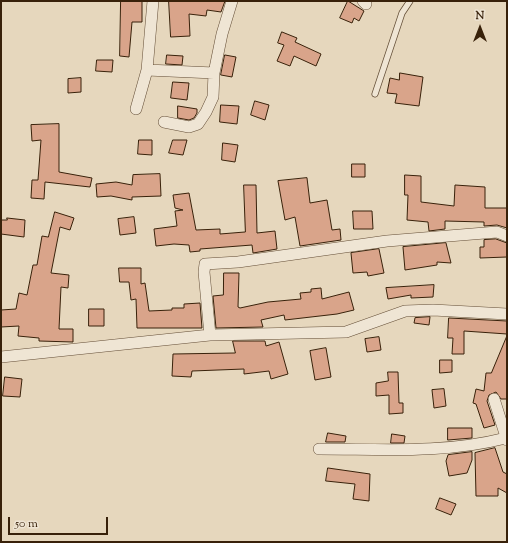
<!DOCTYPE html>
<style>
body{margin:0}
#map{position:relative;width:508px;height:543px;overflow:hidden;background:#e6d7bd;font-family:"Sorts Mill Goudy",serif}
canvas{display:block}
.frame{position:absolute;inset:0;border:2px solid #38210a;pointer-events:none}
.north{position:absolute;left:460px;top:8px;width:40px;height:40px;-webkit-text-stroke:3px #efe5d4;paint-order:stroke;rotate:0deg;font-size:11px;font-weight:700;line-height:16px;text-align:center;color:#38210a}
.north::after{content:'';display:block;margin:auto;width:14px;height:18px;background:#38210a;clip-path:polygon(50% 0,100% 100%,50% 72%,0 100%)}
.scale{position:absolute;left:8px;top:517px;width:100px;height:18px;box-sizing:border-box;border:2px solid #38210a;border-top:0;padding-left:5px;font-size:12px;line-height:14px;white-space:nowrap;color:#38210a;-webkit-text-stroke:3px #efe5d4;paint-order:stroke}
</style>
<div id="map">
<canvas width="508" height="543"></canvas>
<div class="frame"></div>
<div class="north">N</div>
<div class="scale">50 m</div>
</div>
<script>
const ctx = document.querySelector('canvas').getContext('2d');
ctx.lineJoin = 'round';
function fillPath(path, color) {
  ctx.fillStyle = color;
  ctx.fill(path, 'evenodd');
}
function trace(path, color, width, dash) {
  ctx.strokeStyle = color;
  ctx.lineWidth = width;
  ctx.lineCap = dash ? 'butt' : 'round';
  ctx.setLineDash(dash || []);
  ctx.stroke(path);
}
const building = new Path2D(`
 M 121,1 L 142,1 L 142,22 L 132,22 L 129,57 L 120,56 Z
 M 169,1 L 225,1 L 221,12 L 207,10 L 206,16 L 189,14 L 190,36 L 171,37 Z
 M 348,1 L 364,11 L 359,21 L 354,18 L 352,23 L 340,18 Z
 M 282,32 L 297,38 L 295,42 L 321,54 L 316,66 L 294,56 L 290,66 L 277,61 L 284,45 L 278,43 Z
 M 167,55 L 183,56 L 182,65 L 166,64 Z
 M 225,55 L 236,57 L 232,77 L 221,75 Z
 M 97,60 L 113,60 L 112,72 L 96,71 Z
 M 400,73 L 423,77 L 419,106 L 395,103 L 397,94 L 387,93 L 390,78 L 399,80 Z
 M 81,78 L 81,92 L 68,93 L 68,79 Z
 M 173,82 L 189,83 L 187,100 L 171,98 Z
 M 255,101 L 269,105 L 265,120 L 251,115 Z
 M 221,105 L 239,106 L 237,124 L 220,122 Z
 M 178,106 L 197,109 L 197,113 L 194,118 L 189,120 L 178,118 Z
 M 59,124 L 59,172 L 92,178 L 90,187 L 45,182 L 44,199 L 31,198 L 32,180 L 38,180 L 41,140 L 32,141 L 31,125 Z
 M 139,140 L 152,140 L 152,155 L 138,154 Z
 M 173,140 L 187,140 L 183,155 L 169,153 Z
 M 223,143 L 238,145 L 235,162 L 222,160 Z
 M 352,164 L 365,164 L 365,177 L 352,177 Z
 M 160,174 L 161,196 L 132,197 L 132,200 L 111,196 L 97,197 L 96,184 L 116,182 L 132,185 L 133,175 Z
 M 405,175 L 421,176 L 421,202 L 454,206 L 455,185 L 485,187 L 485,208 L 507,208 L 507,228 L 497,225 L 484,226 L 484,222 L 445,221 L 445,229 L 429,231 L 428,222 L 407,220 L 408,195 L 405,195 Z
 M 307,178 L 310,203 L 327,200 L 332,230 L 340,229 L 341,240 L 300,246 L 295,217 L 285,220 L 278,181 Z
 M 244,185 L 256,185 L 257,233 L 275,231 L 277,249 L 253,253 L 252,245 L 200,249 L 200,251 L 190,252 L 189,245 L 174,244 L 156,246 L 154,229 L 177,226 L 175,211 L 183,210 L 175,208 L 173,195 L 189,193 L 196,230 L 220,229 L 220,234 L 245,232 Z
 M 353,211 L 372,211 L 373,229 L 354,229 Z
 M 55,212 L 74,218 L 70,230 L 60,227 L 51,273 L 69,275 L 68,288 L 61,287 L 59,329 L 73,329 L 73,342 L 39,341 L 39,338 L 18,336 L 19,326 L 1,327 L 1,310 L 16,309 L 19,293 L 27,295 L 33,265 L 37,265 L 42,236 L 48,237 Z
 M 134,217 L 136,233 L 120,235 L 118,219 Z
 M 7,218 L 25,220 L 24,237 L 1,234 L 1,220 L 7,220 Z
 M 496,239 L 507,243 L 507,257 L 480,258 L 480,247 L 484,247 L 484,240 Z
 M 446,243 L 451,263 L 437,262 L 437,265 L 405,270 L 403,247 Z
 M 379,249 L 384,273 L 368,276 L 367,272 L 353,273 L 351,253 Z
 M 119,268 L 141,268 L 141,284 L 145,283 L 149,311 L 172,310 L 172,308 L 184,308 L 184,304 L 200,303 L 202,328 L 137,328 L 136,299 L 131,300 L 129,282 L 120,282 Z
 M 224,273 L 239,273 L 238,307 L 240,308 L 268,302 L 301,299 L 300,293 L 311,292 L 311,289 L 321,288 L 322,299 L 349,292 L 354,310 L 337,314 L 285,320 L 284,315 L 261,320 L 263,327 L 216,328 L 213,296 L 223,295 Z
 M 434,285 L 433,297 L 411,298 L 411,295 L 388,299 L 386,288 Z
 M 89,309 L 104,309 L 104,326 L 89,326 Z
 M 430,317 L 429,325 L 414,323 L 415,318 Z
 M 449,318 L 507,321 L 507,334 L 464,331 L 464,354 L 452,354 L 453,338 L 448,338 Z
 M 507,336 L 507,399 L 501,399 L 496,392 L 489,395 L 487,401 L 495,425 L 484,428 L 476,404 L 473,403 L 476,389 L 484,391 L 486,373 L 491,373 Z
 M 379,337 L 381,350 L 367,352 L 365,339 Z
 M 233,341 L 265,341 L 266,346 L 279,342 L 288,374 L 271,379 L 269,371 L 244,374 L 244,369 L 192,371 L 191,377 L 172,376 L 173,354 L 235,353 Z
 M 326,348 L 331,377 L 315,380 L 310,351 Z
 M 440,360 L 452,360 L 452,372 L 440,373 Z
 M 388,372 L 398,372 L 399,403 L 403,403 L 403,413 L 389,414 L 389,395 L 376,396 L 376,383 L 388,381 Z
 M 5,377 L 22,379 L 20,397 L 3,396 Z
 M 444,389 L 446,406 L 434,408 L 432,390 Z
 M 448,428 L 472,428 L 472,438 L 448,440 Z
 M 328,433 L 346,436 L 345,442 L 326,442 Z
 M 392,434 L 405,436 L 404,443 L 391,443 Z
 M 495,448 L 503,472 L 507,474 L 507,493 L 498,488 L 498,496 L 476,496 L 475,453 Z
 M 472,452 L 472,460 L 467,473 L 449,476 L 446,461 L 448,455 Z
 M 328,468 L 370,474 L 369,501 L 353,499 L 355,484 L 326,481 Z
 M 440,498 L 456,504 L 451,515 L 436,509 Z`);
const service = new Path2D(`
 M 375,94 L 402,13 L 410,1`);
const minor = new Path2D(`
 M 363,1 L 366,4
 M 147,70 L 214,73
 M 136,109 L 147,70 L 153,1
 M 164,122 L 189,127 L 198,124 L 206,112 L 213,97 L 214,73 L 222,34 L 232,1
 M 210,335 L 204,272 L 205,264 L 238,262 L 387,241 L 497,232 L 507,236
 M 1,357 L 210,335 L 346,332 L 405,311 L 433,310 L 507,314
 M 494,399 L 507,440
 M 319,449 C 383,449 443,454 506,438`);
fillPath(building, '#d9a48a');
trace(building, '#38210a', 1);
trace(service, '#644e37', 7);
trace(minor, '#644e37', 12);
trace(service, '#efe5d4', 5.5);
trace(minor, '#efe5d4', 11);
</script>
